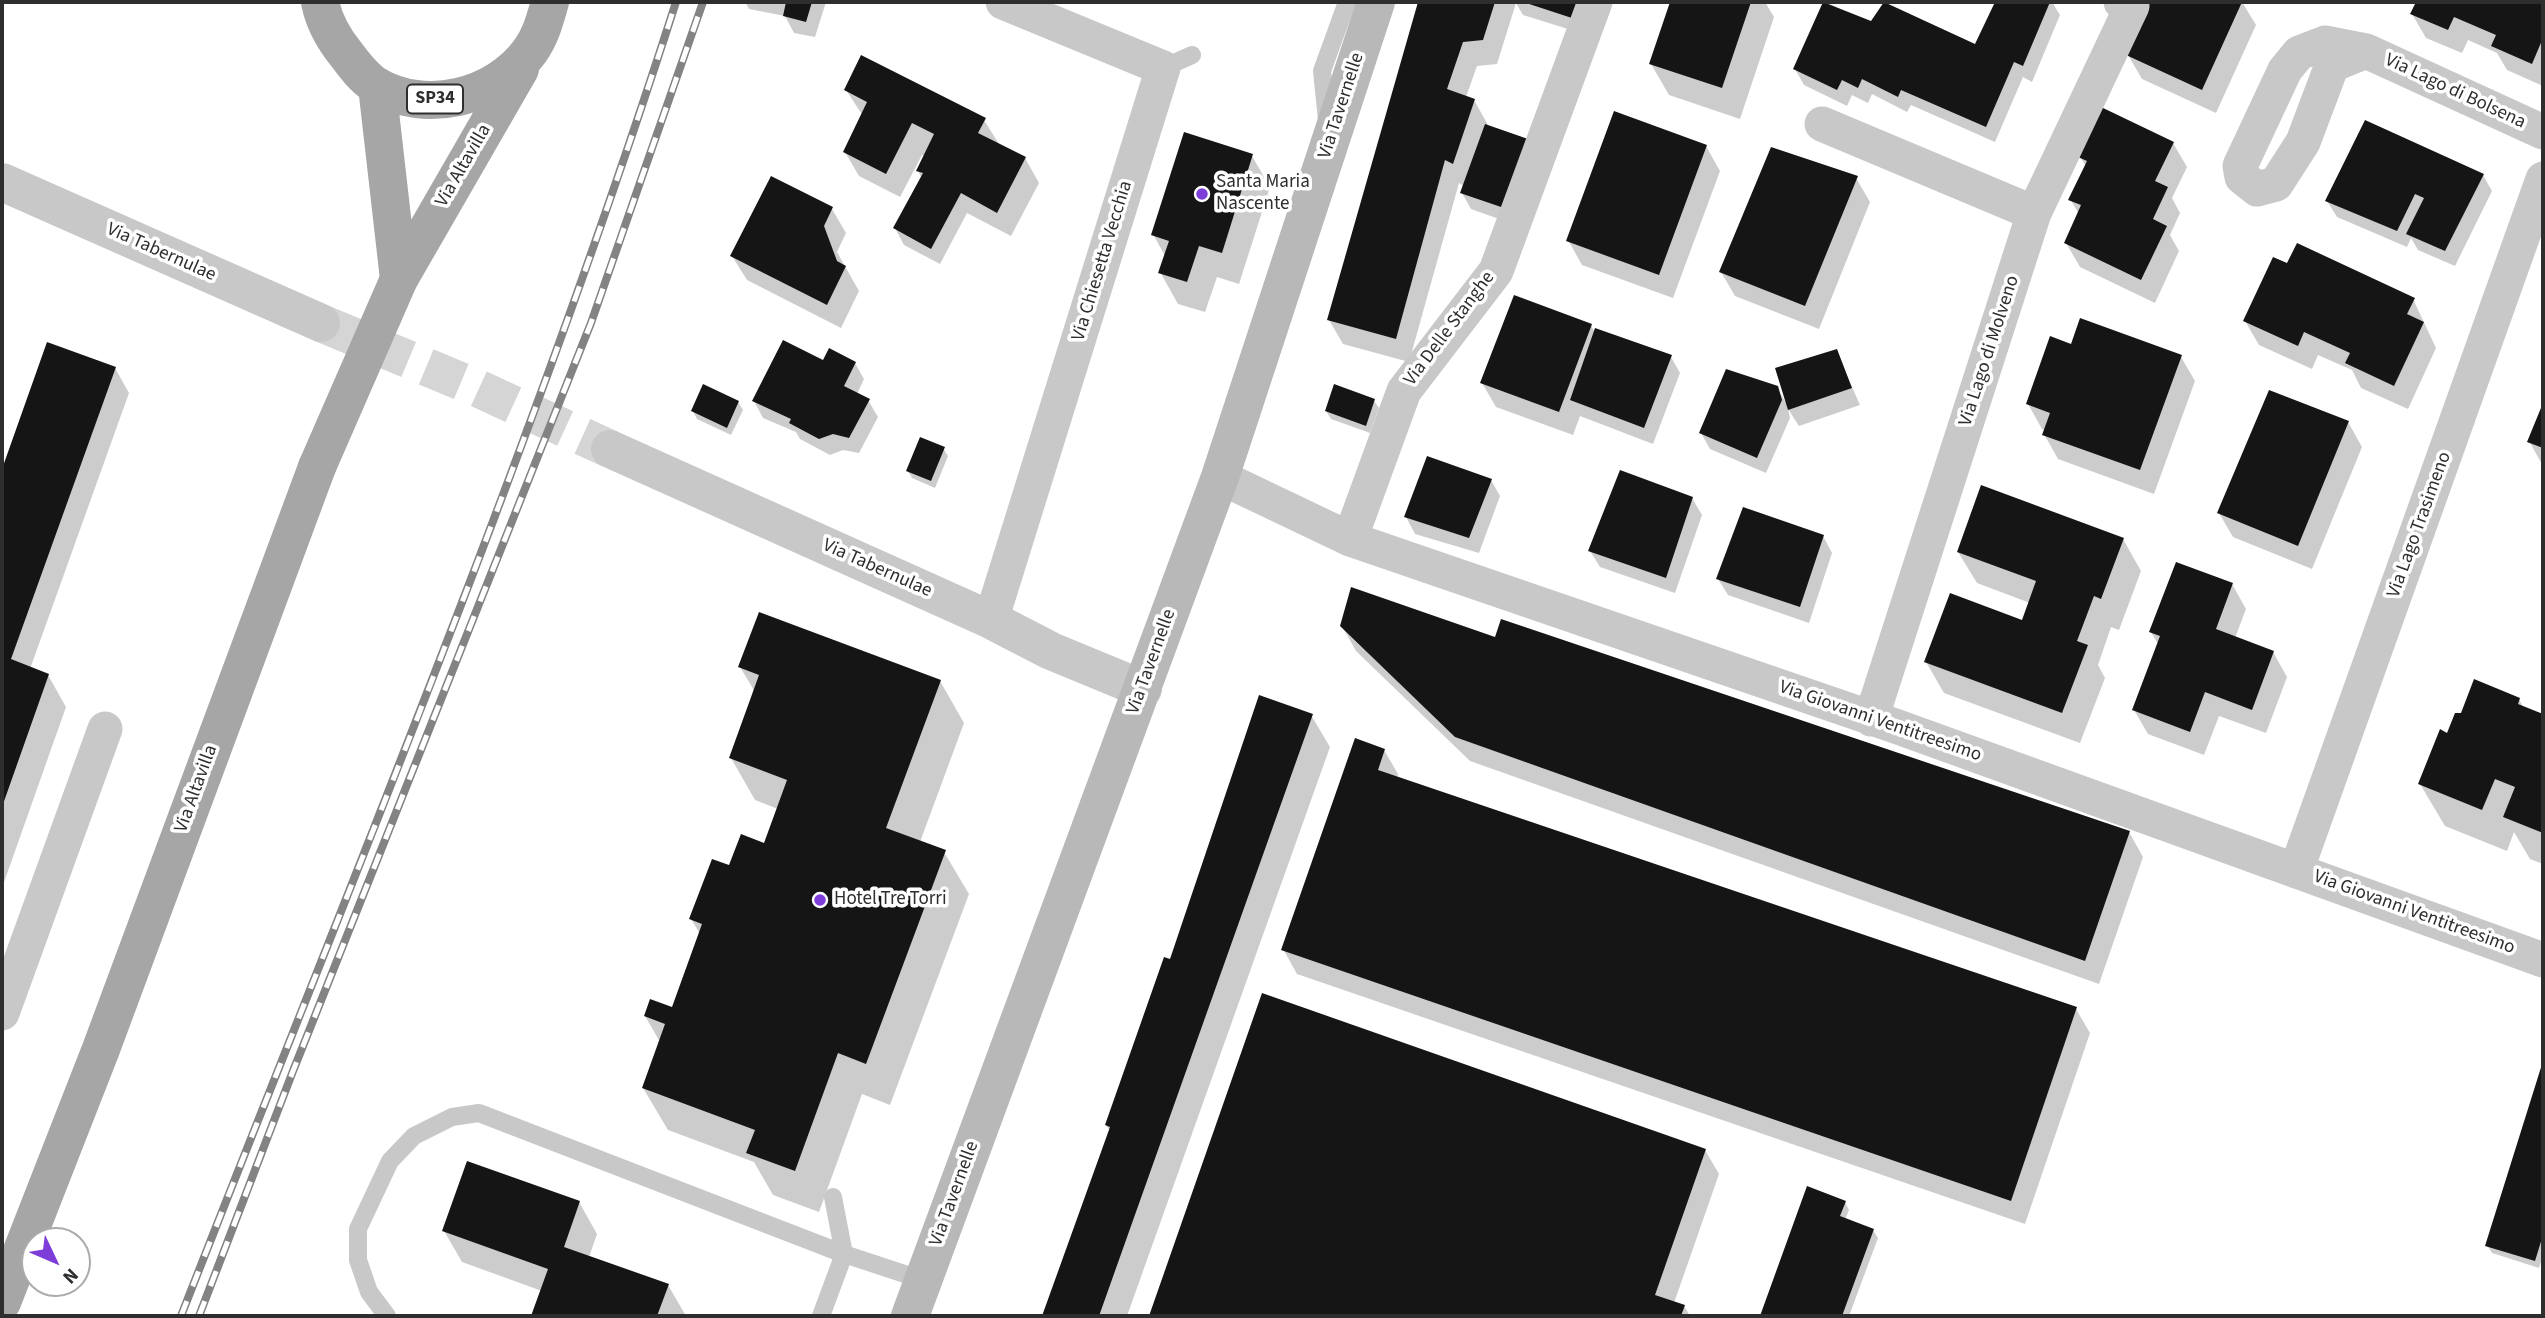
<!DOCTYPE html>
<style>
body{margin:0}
#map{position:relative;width:2545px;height:1318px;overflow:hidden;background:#fff;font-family:"Source Sans 3",sans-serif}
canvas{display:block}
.frame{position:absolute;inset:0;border:4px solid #2e2e2e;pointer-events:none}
.north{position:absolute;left:21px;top:1227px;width:70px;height:70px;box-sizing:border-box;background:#fff;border:2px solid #ababab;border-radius:50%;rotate:134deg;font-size:19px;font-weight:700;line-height:28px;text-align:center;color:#2e2e2e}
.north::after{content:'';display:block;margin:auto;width:24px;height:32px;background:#7c3dd9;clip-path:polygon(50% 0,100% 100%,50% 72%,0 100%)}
</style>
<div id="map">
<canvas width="2545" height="1318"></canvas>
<div class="frame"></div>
<div class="north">N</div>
</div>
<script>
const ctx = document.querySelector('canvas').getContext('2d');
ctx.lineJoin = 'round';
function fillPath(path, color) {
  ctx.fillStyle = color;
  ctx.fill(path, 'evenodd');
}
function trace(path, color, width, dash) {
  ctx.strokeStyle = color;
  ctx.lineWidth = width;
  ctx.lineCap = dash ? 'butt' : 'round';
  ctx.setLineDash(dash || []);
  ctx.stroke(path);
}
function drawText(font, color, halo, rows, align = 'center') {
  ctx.font = font + ' "Source Sans 3",sans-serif';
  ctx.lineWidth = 7;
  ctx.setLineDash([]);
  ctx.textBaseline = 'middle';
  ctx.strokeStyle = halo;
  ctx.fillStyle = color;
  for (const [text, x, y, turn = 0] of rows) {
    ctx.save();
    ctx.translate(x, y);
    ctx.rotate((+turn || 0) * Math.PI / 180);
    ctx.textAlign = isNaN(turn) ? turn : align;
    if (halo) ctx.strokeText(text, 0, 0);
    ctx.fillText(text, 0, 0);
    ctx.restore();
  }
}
const shadow = new Path2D(`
 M 745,2 L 826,2 L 815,37 L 794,33 L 785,16 L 749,9 Z
 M 1421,2 L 1594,2 L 1584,34 L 1523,15 L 1516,3 L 1497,64 L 1477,66 L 1466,97 L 1474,100 L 1488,125 L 1513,224 L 1471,209 L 1462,193 L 1464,186 L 1459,183 L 1409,362 L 1343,344 L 1329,320 Z
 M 1672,2 L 1765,2 L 1774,17 L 1740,119 L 1669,95 L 1651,64 Z
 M 1825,2 L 1871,23 L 1883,3 L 1976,46 L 1997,2 L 2052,2 L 2060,15 L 2032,82 L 2023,77 L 1995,142 L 1911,105 L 1907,112 L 1872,94 L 1868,103 L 1852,95 L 1847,106 L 1804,85 L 1795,69 Z
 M 2152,2 L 2242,2 L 2256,25 L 2216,113 L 2142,79 L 2128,55 Z
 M 2417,2 L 2543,2 L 2543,86 L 2507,70 L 2497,53 L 2468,40 L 2462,53 L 2426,38 L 2412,14 Z
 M 846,90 L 984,120 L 999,144 L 1025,158 L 1039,183 L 1011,236 L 967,213 L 940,264 L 904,245 L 895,228 L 922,179 L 918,171 L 925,156 L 922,155 L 900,197 L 859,176 L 845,152 L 863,116 Z
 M 2173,143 L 2187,167 L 2172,198 L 2180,213 L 2170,235 L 2179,251 L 2155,303 L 2080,267 L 2066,243 L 2079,214 L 2070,199 L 2086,166 L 2080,157 Z
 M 1706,146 L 1720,171 L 1673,298 L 1582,265 L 1568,240 Z
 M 1252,156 L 1270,187 L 1239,284 L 1217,277 L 1205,312 L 1178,304 L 1160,272 L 1165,256 L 1153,234 Z
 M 2483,175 L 2492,191 L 2455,266 L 2418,250 L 2411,238 L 2407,247 L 2337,217 L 2327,201 Z
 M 1856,178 L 1870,202 L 1819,329 L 1735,296 L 1721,272 Z
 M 832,209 L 846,233 L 837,252 L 859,291 L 841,328 L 747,280 L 732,256 Z
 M 2288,265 L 2413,299 L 2436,348 L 2408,409 L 2361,388 L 2352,370 L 2318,355 L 2312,369 L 2259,345 L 2245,321 Z
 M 1591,325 L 1595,333 L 1671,357 L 1680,373 L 1653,444 L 1580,416 L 1573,435 L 1496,407 L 1482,383 Z
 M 49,344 L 115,368 L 129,393 L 30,669 L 48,675 L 66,707 L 2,888 L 2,474 Z
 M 2072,346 L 2181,357 L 2195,381 L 2154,494 L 2058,459 L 2044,434 L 2046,430 L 2042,429 L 2028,404 Z
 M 1836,351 L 1860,405 L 1799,426 L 1788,409 L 1790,418 L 1766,473 L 1710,449 L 1701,433 L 1777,388 L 1786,403 Z
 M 824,363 L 855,363 L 864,379 L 857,394 L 868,400 L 878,417 L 859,453 L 843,450 L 830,455 L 800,439 L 796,432 L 763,418 L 754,401 Z
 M 1374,401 L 1379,408 L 1370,433 L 1331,419 L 1326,411 Z
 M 738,402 L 743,410 L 731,435 L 697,419 L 693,411 Z
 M 2543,408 L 2543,466 L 2529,441 Z
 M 2348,422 L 2362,447 L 2312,569 L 2233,537 L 2219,513 Z
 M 943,448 L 948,456 L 935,488 L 912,478 L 908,471 Z
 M 1491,480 L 1500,496 L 1479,553 L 1415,534 L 1406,517 Z
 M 1692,498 L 1702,515 L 1675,593 L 1600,567 L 1590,551 Z
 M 1823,536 L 1832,553 L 1809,623 L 1728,595 L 1718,579 Z
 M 2123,539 L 2141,571 L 2119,630 L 2111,627 L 2098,665 L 2105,678 L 2080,743 L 1944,693 L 1926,662 L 2023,622 L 2030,603 L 1977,583 L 1958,552 Z
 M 2232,584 L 2246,609 L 2235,638 L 2273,652 L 2287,677 L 2266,733 L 2219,716 L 2204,755 L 2148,734 L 2134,710 L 2159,646 L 2151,632 Z
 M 1342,626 L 1496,639 L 2129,832 L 2143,857 L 2099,984 L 1470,761 L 1356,651 Z
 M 740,667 L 940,681 L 964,723 L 920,842 L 944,852 L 969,894 L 890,1105 L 862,1094 L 819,1212 L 773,1195 L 754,1162 L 668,1130 L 643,1088 L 660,1042 L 645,1016 L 673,1009 L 700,934 L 691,919 L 730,867 L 765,845 L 778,809 L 755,800 L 731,758 L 755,692 Z
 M 2519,699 L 2524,709 L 2543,716 L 2543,864 L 2530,859 L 2514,832 L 2507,851 L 2445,826 L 2420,784 L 2448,735 Z
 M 1311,715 L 1330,747 L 1127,1316 L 1044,1316 L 1110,1131 L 1106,1125 L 1171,961 Z
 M 1384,750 L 1398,774 L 1397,779 L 2076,1009 L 2090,1033 L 2025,1224 L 1297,974 L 1283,949 Z
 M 1263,996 L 1705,1150 L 1719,1174 L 1674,1303 L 1684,1306 L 1690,1316 L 1151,1316 Z
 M 2543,1065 L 2543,1255 L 2539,1268 L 2492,1253 L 2487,1245 Z
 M 1808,1188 L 1845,1202 L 1849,1210 L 1845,1220 L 1873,1230 L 1878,1238 L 1849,1316 L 1761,1316 Z
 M 579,1202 L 597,1234 L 589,1257 L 668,1285 L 686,1316 L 533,1316 L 542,1291 L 462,1262 L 444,1231 Z`);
const building = new Path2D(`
 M 786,2 L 812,2 L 806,22 L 783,16 Z
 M 1418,2 L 1495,2 L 1483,40 L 1463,42 L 1447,89 L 1475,99 L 1453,164 L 1445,160 L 1396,339 L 1327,320 Z
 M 1523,2 L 1581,2 L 1575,19 Z
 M 1670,2 L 1751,2 L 1722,88 L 1649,64 Z
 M 1823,2 L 1871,21 L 1884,2 L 1975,44 L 1995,2 L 2050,2 L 2023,66 L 2014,62 L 1986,127 L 1901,90 L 1898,97 L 1862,79 L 1858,88 L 1842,80 L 1837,90 L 1793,69 Z
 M 2150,2 L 2242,2 L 2202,90 L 2126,55 Z
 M 2416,2 L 2543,2 L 2543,38 L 2532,64 L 2491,46 L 2496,35 L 2454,17 L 2448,30 L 2410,14 Z
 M 861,55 L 986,118 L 978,133 L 1026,157 L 997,213 L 961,193 L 931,249 L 893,228 L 923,173 L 916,171 L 934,134 L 912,123 L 886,174 L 843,152 L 867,102 L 844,90 Z
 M 2101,107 L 2174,142 L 2155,181 L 2168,187 L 2153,219 L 2167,226 L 2141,280 L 2064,243 L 2081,205 L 2068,200 L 2087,161 L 2078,157 Z
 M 1614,111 L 1707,145 L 1659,275 L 1566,241 Z
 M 2365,120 L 2484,174 L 2445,251 L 2406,234 L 2424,198 L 2415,194 L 2397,231 L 2325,201 Z
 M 1485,124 L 1528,139 L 1504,208 L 1460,193 Z
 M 1184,132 L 1253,154 L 1222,253 L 1199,246 L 1187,282 L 1158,273 L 1169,241 L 1151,235 Z
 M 1771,147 L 1858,176 L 1805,306 L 1719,272 Z
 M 771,176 L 833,207 L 824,226 L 837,261 L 846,266 L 827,305 L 730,256 Z
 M 2297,243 L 2415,298 L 2407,314 L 2424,322 L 2394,386 L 2345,363 L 2350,353 L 2304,332 L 2298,346 L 2243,321 L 2273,257 L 2287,263 Z
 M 1514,295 L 1592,324 L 1559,412 L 1480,383 Z
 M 2080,318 L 2182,355 L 2140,470 L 2042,435 L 2050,413 L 2026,404 L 2050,336 L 2071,344 Z
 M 1595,328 L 1672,355 L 1644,428 L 1570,400 Z
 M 783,340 L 823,360 L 829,348 L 856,362 L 844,386 L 870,399 L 849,438 L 833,434 L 819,439 L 789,423 L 791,419 L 752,401 Z
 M 47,342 L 116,367 L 11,659 L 49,674 L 2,807 L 2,469 Z
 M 1837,349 L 1852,388 L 1788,410 L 1775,368 Z
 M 1726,369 L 1778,386 L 1782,400 L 1757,458 L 1699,433 Z
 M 703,384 L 739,401 L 727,428 L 691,411 Z
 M 1334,384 L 1375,399 L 1366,426 L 1325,411 Z
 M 2269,390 L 2349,421 L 2298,546 L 2217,513 Z
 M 2543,403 L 2543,448 L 2527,442 Z
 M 920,437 L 945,447 L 931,481 L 906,471 Z
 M 1427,456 L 1492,479 L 1469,538 L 1404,517 Z
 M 1620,470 L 1693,497 L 1666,578 L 1588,551 Z
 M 1981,485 L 2124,538 L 2101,599 L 2094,596 L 2077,641 L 2088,645 L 2062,713 L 1924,662 L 1950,593 L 2022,620 L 2036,581 L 1957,552 Z
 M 1743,507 L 1824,535 L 1800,607 L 1716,579 Z
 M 2176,562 L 2233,583 L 2216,629 L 2274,651 L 2252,710 L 2205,692 L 2190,732 L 2132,710 L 2160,636 L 2149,632 Z
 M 1351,587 L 1495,637 L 1501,619 L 2130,831 L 2085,961 L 1455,737 L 1340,626 Z
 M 759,612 L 941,680 L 886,828 L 946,850 L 866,1064 L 838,1053 L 795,1171 L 746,1153 L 755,1130 L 642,1088 L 665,1024 L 644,1016 L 650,999 L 672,1007 L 702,924 L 689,919 L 712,859 L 729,865 L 741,834 L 764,843 L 787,780 L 729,758 L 759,675 L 738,667 Z
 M 2474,679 L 2520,698 L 2518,704 L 2543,714 L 2543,833 L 2503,817 L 2515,787 L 2495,779 L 2482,810 L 2418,784 L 2440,729 L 2447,733 L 2455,713 L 2461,713 Z
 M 1259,695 L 1313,714 L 1099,1316 L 1042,1316 L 1110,1127 L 1105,1125 L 1164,957 L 1170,959 Z
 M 1355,738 L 1385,749 L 1378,770 L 2077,1007 L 2011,1201 L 1281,950 Z
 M 1262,993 L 1706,1149 L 1655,1295 L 1685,1305 L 1681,1316 L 1149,1316 Z
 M 2543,1061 L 2543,1235 L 2535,1261 L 2485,1246 Z
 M 467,1161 L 580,1201 L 564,1247 L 669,1284 L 657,1316 L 531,1316 L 548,1269 L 442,1231 Z
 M 1807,1186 L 1846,1201 L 1840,1216 L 1874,1229 L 1842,1316 L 1760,1316 Z`);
const tertiaryTunnel = new Path2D(`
 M 321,323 L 477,388 L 610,449`);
const service = new Path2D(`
 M 1163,68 L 1192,55
 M 1327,120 L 1322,71 L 1347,2
 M 833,1197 L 844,1254
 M 387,1316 L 369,1292 L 358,1260 L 358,1229 L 390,1161 L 414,1136 L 452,1117 L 479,1113 L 844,1254
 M 821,1316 L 844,1254 L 923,1280`);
const minor = new Path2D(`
 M 2366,51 L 2332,65 L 2303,142 L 2276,184 L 2257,189 L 2242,177 L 2240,166 L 2285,70 L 2299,53 L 2325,43 L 2366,51 L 2543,132
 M 1822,124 L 2034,213
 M 1220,477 L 1350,539 L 1898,727 L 2543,960
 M 1350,539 L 1404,391 L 1496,271 L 1595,2
 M 991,620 L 1163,68 L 1003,2
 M 1871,719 L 2034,213 L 2132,6 L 2121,2
 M 2296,871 L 2543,179
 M 2,1013 L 105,729`);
const tertiary = new Path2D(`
 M 2,182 L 321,323
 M 610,449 L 991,620 L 1051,651 L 1143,689`);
const secondary = new Path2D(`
 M 910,1316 L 1220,477 L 1376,2`);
const primary = new Path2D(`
 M 320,2 C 324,22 333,38 346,54 C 355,66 363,77 375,85 C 425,115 496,98 530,51 C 541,36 545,19 550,2
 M 377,86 L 399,279
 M 399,279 L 520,69
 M 2,1302 L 101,1049 L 317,467`);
const rail = new Path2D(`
 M 181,1316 C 351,881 533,448 676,2
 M 199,1316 L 293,1071 L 591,323 L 703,2`);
const primaryBridge = new Path2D(`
 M 317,467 L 399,279`);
const markers = [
 [1202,194,7,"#7c3dd9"],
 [820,900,7,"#7c3dd9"]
];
const shields = [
 [435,99,56]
];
const shieldNames = [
 ["SP34",435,99]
];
const streetNames = [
 ["Via Lago di Bolsena",2455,92,25],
 ["Via Tavernelle",1342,106,-72],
 ["Via Altavilla",464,166,-60],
 ["Via Tabernulae",161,253,24],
 ["Via Chiesetta Vecchia",1103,261,-73],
 ["Via Delle Stanghe",1450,329,-53],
 ["Via Lago di Molveno",1990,351,-72],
 ["Via Lago Trasimeno",2420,525,-70],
 ["Via Tabernulae",877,569,24],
 ["Via Tavernelle",1152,662,-70],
 ["Via Giovanni Ventitreesimo",1880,722,19],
 ["Via Altavilla",197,789,-70],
 ["Via Giovanni Ventitreesimo",2414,913,20],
 ["Via Tavernelle",955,1194,-70]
];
const poiNames = [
 ["Santa Maria",1216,183],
 ["Nascente",1216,205],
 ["Hotel Tre Torri",834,900]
];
fillPath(shadow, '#0003');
fillPath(building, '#151515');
trace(tertiaryTunnel, '#d5d5d5', 38, [38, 19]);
trace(service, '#c8c8c8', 18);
trace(minor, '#c8c8c8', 35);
trace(tertiary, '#c8c8c8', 38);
trace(secondary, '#b8b8b8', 38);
trace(primary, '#a6a6a6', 38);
trace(rail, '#838383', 8);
trace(rail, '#fff', 5, [16]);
trace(primaryBridge, '#a6a6a6', 38);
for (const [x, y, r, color] of markers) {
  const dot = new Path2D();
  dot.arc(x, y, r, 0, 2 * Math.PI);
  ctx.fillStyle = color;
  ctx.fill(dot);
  trace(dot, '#fff', 2.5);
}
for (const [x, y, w] of shields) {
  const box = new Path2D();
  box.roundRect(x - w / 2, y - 14.5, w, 29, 5);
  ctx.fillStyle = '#fff';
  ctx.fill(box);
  trace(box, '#2e2e2e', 2);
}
drawText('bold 18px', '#2e2e2e', null, shieldNames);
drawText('19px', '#2e2e2e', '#fff', streetNames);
drawText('19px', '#2e2e2e', '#fff', poiNames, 'left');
</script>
